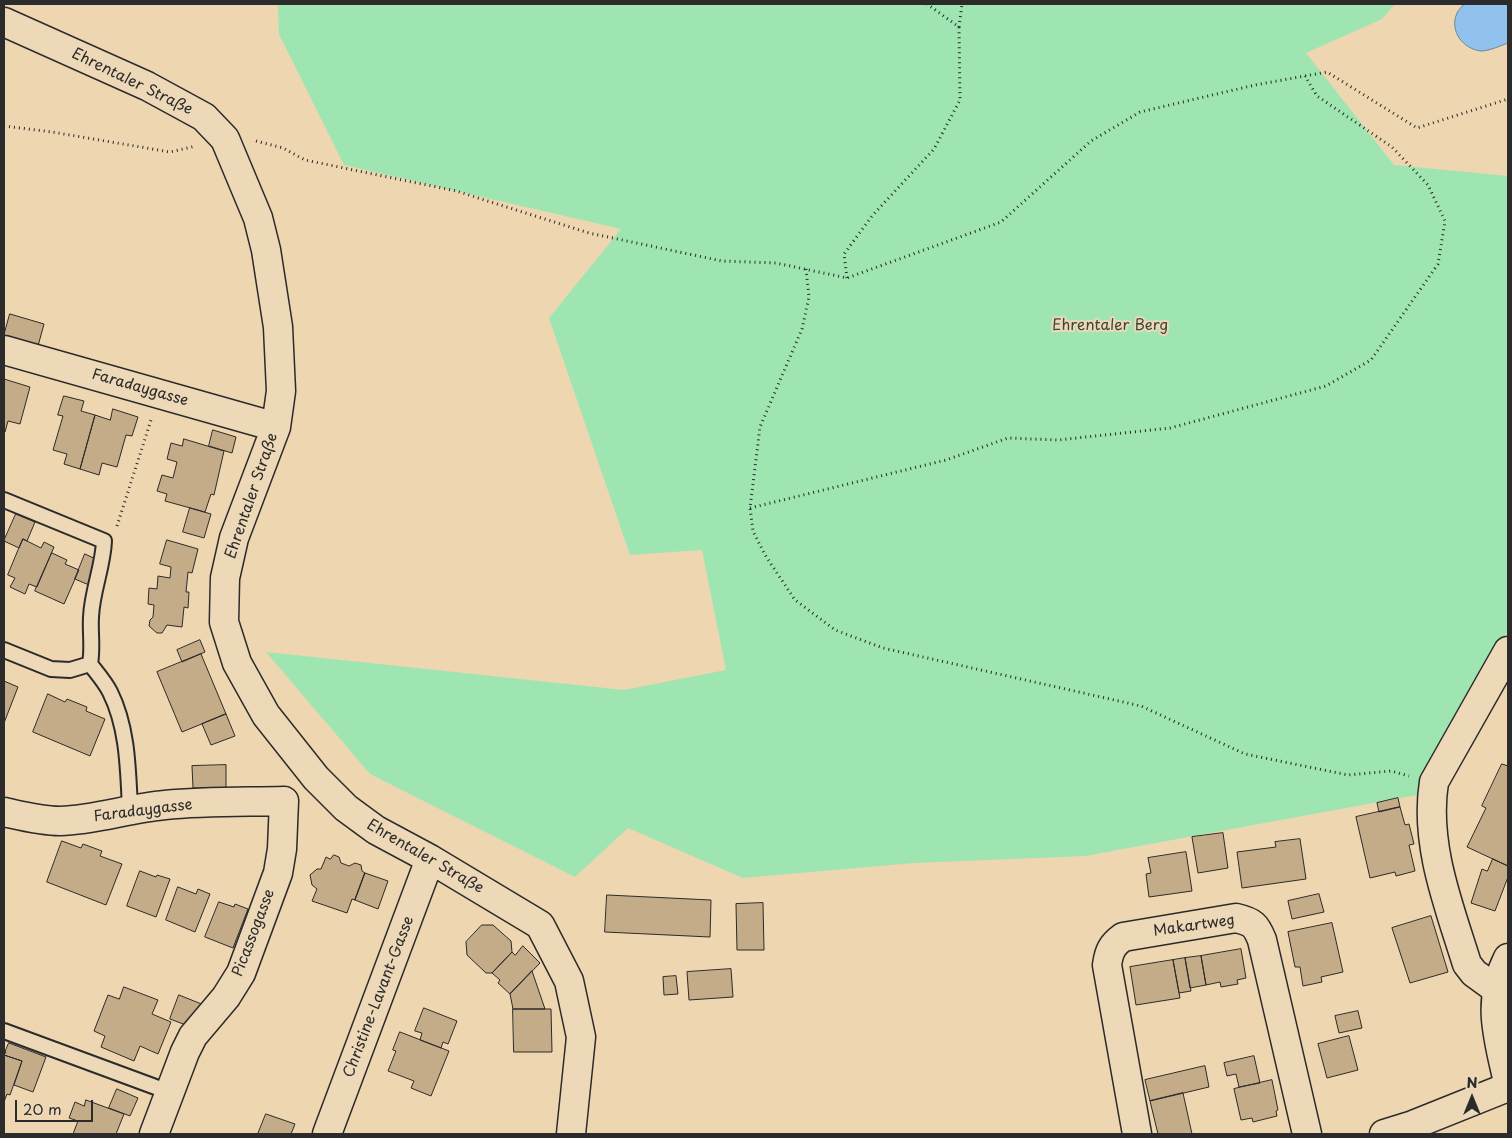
<!DOCTYPE html>
<meta charset="utf-8">
<style>
body{margin:0}
#map{position:relative;width:1512px;height:1138px;overflow:hidden;background:#edd6b0;font-family:"Playpen Sans",sans-serif}
canvas{display:block}
.frame{position:absolute;inset:0;border:5px solid #2b2b2b;pointer-events:none}
.north{position:absolute;left:1447px;top:1073px;width:50px;height:50px;-webkit-text-stroke:4px #edd8b7;paint-order:stroke;rotate:0deg;font-size:14px;font-weight:700;line-height:20px;text-align:center;color:#2b2b2b}
.north::after{content:'';display:block;margin:auto;width:18px;height:22px;background:#2b2b2b;clip-path:polygon(50% 0,100% 100%,50% 72%,0 100%)}
.scale{position:absolute;left:15px;top:1100px;width:78px;height:22px;box-sizing:border-box;border:2px solid #2b2b2b;border-top:0;padding-left:6px;font-size:15px;line-height:18px;white-space:nowrap;color:#2b2b2b;-webkit-text-stroke:4px #edd8b7;paint-order:stroke}
</style>
<div id="map">
<canvas width="1512" height="1138"></canvas>
<div class="frame"></div>
<div class="north">N</div>
<div class="scale">20 m</div>
</div>
<script>
const ctx = document.querySelector('canvas').getContext('2d');
ctx.lineJoin = 'round';
function fillPath(path, color) {
  ctx.fillStyle = color;
  ctx.fill(path, 'evenodd');
}
function trace(path, color, width, dash) {
  ctx.strokeStyle = color;
  ctx.lineWidth = width;
  ctx.lineCap = dash ? 'butt' : 'round';
  ctx.setLineDash(dash || []);
  ctx.stroke(path);
}
function drawText(font, color, halo, rows, align = 'center') {
  ctx.font = font + ' "Playpen Sans",sans-serif';
  ctx.lineWidth = 4;
  ctx.setLineDash([]);
  ctx.textBaseline = 'middle';
  ctx.strokeStyle = halo;
  ctx.fillStyle = color;
  for (const [text, x, y, turn = 0] of rows) {
    ctx.save();
    ctx.translate(x, y);
    ctx.rotate((+turn || 0) * Math.PI / 180);
    ctx.textAlign = isNaN(turn) ? turn : align;
    if (halo) ctx.strokeText(text, 0, 0);
    ctx.fillText(text, 0, 0);
    ctx.restore();
  }
}
const green = new Path2D(`
 M 278,4 L 1395,4 L 1382,19 L 1306,53 L 1394,165 L 1508,176 L 1508,631 L 1454,727 L 1422,794 L 1085,856 L 914,863 L 743,878 L 628,828 L 575,877 L 370,774 L 266,652 L 624,690 L 726,670 L 702,550 L 630,555 L 549,318 L 621,229 L 344,165 L 279,34 Z`);
const water = new Path2D(`
 M 1464,4 L 1508,4 L 1508,43 C 1500,46 1489,51 1481,51 C 1463,49 1449,31 1457,13 C 1458,10 1462,7 1464,4 Z`);
const building = new Path2D(`
 M 10,314 L 44,324 L 38,346 L 4,336 Z
 M 4,379 L 30,387 L 20,424 L 8,421 L 5,432 L 4,432 Z
 M 64,396 L 84,401 L 81,411 L 95,415 L 80,469 L 64,464 L 67,454 L 53,450 L 63,416 L 58,415 Z
 M 113,409 L 138,417 L 132,436 L 126,435 L 117,467 L 102,463 L 99,475 L 80,469 L 95,415 L 110,420 Z
 M 213,430 L 236,437 L 232,453 L 209,446 Z
 M 184,439 L 224,451 L 214,495 L 211,494 L 205,512 L 165,501 L 167,494 L 157,491 L 162,475 L 173,478 L 177,462 L 167,459 L 171,443 L 182,446 Z
 M 190,508 L 211,514 L 204,538 L 183,532 Z
 M 16,514 L 35,522 L 27,541 L 23,539 L 19,548 L 4,541 Z
 M 23,539 L 41,548 L 44,542 L 54,547 L 37,587 L 29,584 L 25,594 L 10,587 L 15,578 L 8,575 Z
 M 167,540 L 198,549 L 192,573 L 188,572 L 186,592 L 189,592 L 188,608 L 184,607 L 182,627 L 167,625 L 162,633 L 157,633 L 149,626 L 150,620 L 153,617 L 154,605 L 148,604 L 149,588 L 157,589 L 158,576 L 170,578 L 171,567 L 160,564 Z
 M 52,553 L 67,560 L 65,564 L 79,570 L 64,604 L 35,591 Z
 M 85,554 L 100,561 L 89,585 L 75,579 Z
 M 200,640 L 205,652 L 182,662 L 177,650 Z
 M 201,654 L 226,714 L 182,732 L 157,672 Z
 M 4,681 L 18,687 L 4,723 Z
 M 48,694 L 65,702 L 67,699 L 87,707 L 86,711 L 105,719 L 90,756 L 33,732 Z
 M 226,714 L 235,736 L 211,745 L 202,724 Z
 M 1502,764 L 1508,766 L 1508,866 L 1467,847 L 1486,808 L 1482,806 Z
 M 226,765 L 226,788 L 193,788 L 192,766 Z
 M 1398,798 L 1400,807 L 1379,812 L 1377,803 Z
 M 1400,807 L 1405,825 L 1409,824 L 1414,844 L 1409,845 L 1415,871 L 1396,876 L 1395,872 L 1370,878 L 1356,817 Z
 M 1223,833 L 1228,868 L 1198,873 L 1192,837 Z
 M 1300,839 L 1306,879 L 1242,888 L 1237,852 L 1276,847 L 1275,842 Z
 M 62,841 L 81,848 L 83,844 L 102,851 L 100,856 L 122,864 L 106,905 L 47,882 Z
 M 1186,852 L 1192,891 L 1149,897 L 1146,874 L 1151,873 L 1148,858 Z
 M 334,855 L 339,857 L 341,863 L 349,866 L 355,863 L 361,865 L 362,871 L 365,873 L 355,900 L 352,899 L 347,913 L 312,901 L 317,889 L 312,885 L 310,875 L 317,869 L 321,869 L 326,857 L 330,859 Z
 M 1493,859 L 1508,866 L 1508,877 L 1495,911 L 1471,903 L 1482,869 L 1487,871 Z
 M 140,871 L 156,877 L 157,875 L 170,879 L 156,917 L 127,906 Z
 M 365,873 L 388,881 L 378,909 L 355,900 Z
 M 178,887 L 196,894 L 198,889 L 210,894 L 195,932 L 166,920 Z
 M 1319,894 L 1324,912 L 1292,919 L 1288,901 Z
 M 607,895 L 711,900 L 710,937 L 605,932 Z
 M 219,902 L 234,907 L 235,904 L 248,909 L 233,948 L 205,937 Z
 M 763,903 L 764,950 L 737,950 L 736,904 Z
 M 1431,916 L 1448,972 L 1410,983 L 1392,928 Z
 M 1332,923 L 1343,972 L 1321,977 L 1322,982 L 1303,986 L 1300,967 L 1295,967 L 1288,932 Z
 M 482,925 L 493,925 L 511,941 L 512,952 L 492,973 L 486,973 L 467,955 L 466,942 Z
 M 523,946 L 540,963 L 510,994 L 498,983 L 500,980 L 492,973 L 512,952 L 515,955 Z
 M 1241,949 L 1246,978 L 1237,980 L 1238,984 L 1221,987 L 1220,982 L 1206,985 L 1201,956 Z
 M 1201,956 L 1206,985 L 1190,988 L 1185,958 Z
 M 1185,958 L 1191,991 L 1179,993 L 1173,960 Z
 M 1173,960 L 1180,998 L 1136,1005 L 1130,967 Z
 M 731,969 L 733,997 L 689,1000 L 687,972 Z
 M 532,971 L 545,1009 L 513,1009 L 510,994 Z
 M 676,976 L 678,994 L 664,995 L 663,977 Z
 M 124,987 L 158,1000 L 152,1014 L 171,1022 L 158,1054 L 140,1046 L 134,1061 L 101,1047 L 105,1036 L 94,1031 L 108,995 L 119,999 Z
 M 179,995 L 204,1005 L 186,1025 L 170,1019 Z
 M 424,1008 L 457,1021 L 448,1044 L 443,1042 L 441,1048 L 420,1040 L 422,1033 L 415,1031 Z
 M 513,1009 L 551,1009 L 552,1052 L 514,1052 Z
 M 1358,1011 L 1362,1028 L 1339,1033 L 1335,1016 Z
 M 400,1032 L 449,1051 L 431,1096 L 411,1088 L 414,1081 L 388,1071 L 396,1051 L 393,1050 Z
 M 1349,1036 L 1358,1070 L 1327,1078 L 1318,1044 Z
 M 9,1043 L 46,1057 L 33,1092 L 14,1085 L 22,1061 L 4,1055 Z
 M 4,1051 L 6,1052 L 4,1055 L 22,1061 L 10,1095 L 7,1094 L 4,1102 Z
 M 1254,1056 L 1260,1083 L 1239,1087 L 1236,1074 L 1227,1076 L 1224,1063 Z
 M 1205,1066 L 1209,1087 L 1150,1101 L 1145,1080 Z
 M 1272,1080 L 1278,1110 L 1276,1111 L 1277,1116 L 1253,1122 L 1252,1118 L 1241,1120 L 1234,1089 Z
 M 117,1089 L 138,1098 L 130,1116 L 109,1108 Z
 M 1183,1093 L 1192,1134 L 1158,1134 L 1150,1101 Z
 M 86,1100 L 124,1114 L 116,1134 L 73,1134 L 78,1121 L 69,1118 L 75,1102 L 84,1106 Z
 M 266,1114 L 295,1124 L 291,1134 L 258,1134 Z`);
const path = new Path2D(`
 M 959,27 L 962,4
 M 4,126 L 52,132 L 170,152 L 196,146
 M 256,141 L 283,148 L 305,160 L 456,191 L 589,233 L 722,261 L 776,263 L 847,278 L 1001,222 L 1091,141 L 1140,112 L 1255,85 L 1327,72 L 1417,128 L 1508,99
 M 806,269 L 809,297 L 802,329 L 760,427 L 750,508 L 753,531 L 765,555 L 795,600 L 835,630 L 883,648 L 1141,706 L 1245,754 L 1348,775 L 1391,771 L 1409,776
 M 847,278 L 844,254 L 872,216 L 934,149 L 960,100 L 959,27 L 927,4
 M 750,508 L 946,460 L 1008,438 L 1058,440 L 1170,428 L 1326,386 L 1371,360 L 1438,264 L 1445,221 L 1428,185 L 1392,147 L 1317,96 L 1305,76
 M 117,526 L 151,420`);
const lane = new Path2D(`
 M 4,500 L 104,541 C 103,567 92,591 91,617 C 90,634 93,647 90,664 L 70,670 L 51,669 L 4,650
 M 90,664 C 97,673 105,682 110,692 C 128,728 128,770 130,809
 M 4,1031 L 169,1092`);
const street = new Path2D(`
 M 4,22 L 147,86 L 204,117 L 225,139 L 258,218 L 266,250 L 278,327 L 281,391 L 276,427 L 234,538 L 225,578 L 224,622 L 237,663 L 266,715 L 316,778 L 346,808 L 376,830 L 430,859 L 540,925 L 569,981 L 581,1037 L 571,1134
 M 4,350 L 276,427
 M 4,812 C 22,816 41,821 60,821 C 95,820 130,808 165,805 C 204,801 244,802 284,801
 M 1508,958 C 1486,1001 1498,1038 1508,1082
 M 1496,989 L 1474,973 L 1467,964 C 1449,906 1424,844 1434,782 L 1508,651
 M 154,1134 L 185,1052 L 193,1036 L 226,997 L 241,973 L 278,873 L 282,849 L 284,801
 M 327,1134 L 430,859
 M 1137,1134 L 1107,965 C 1109,951 1112,945 1123,937 L 1236,918 C 1253,922 1256,925 1262,940 L 1307,1134`);
const secondary = new Path2D(`
 M 1384,1134 L 1413,1125 L 1508,1087`);
const streetNames = [
 ["Ehrentaler Straße",132,82,26],
 ["Faradaygasse",140,388,16],
 ["Ehrentaler Straße",252,496,-71],
 ["Faradaygasse",143,811,-7],
 ["Ehrentaler Straße",425,857,30],
 ["Makartweg",1194,926,-8],
 ["Picassogasse",254,933,-69],
 ["Christine-Lavant-Gasse",379,997,-69]
];
const parkNames = [
 ["Ehrentaler Berg",1110,326]
];
fillPath(green, '#9fe5b2');
fillPath(water, '#91c1ed');
trace(water, '#68859f', 1);
fillPath(building, '#c3ac87');
trace(building, '#2b2b2b', 1);
trace(lane, '#2b2b2b', 18);
trace(street, '#2b2b2b', 31);
trace(secondary, '#2b2b2b', 31);
trace(path, '#2b2b2b', 3, [1, 4]);
trace(lane, '#edd8b7', 14);
trace(street, '#edd8b7', 28);
trace(secondary, '#edd8b7', 28);
drawText('15px', '#2b2b2b', '#edd8b7', streetNames);
drawText('15px', '#3c473f', '#edd8b7', parkNames);
</script>
